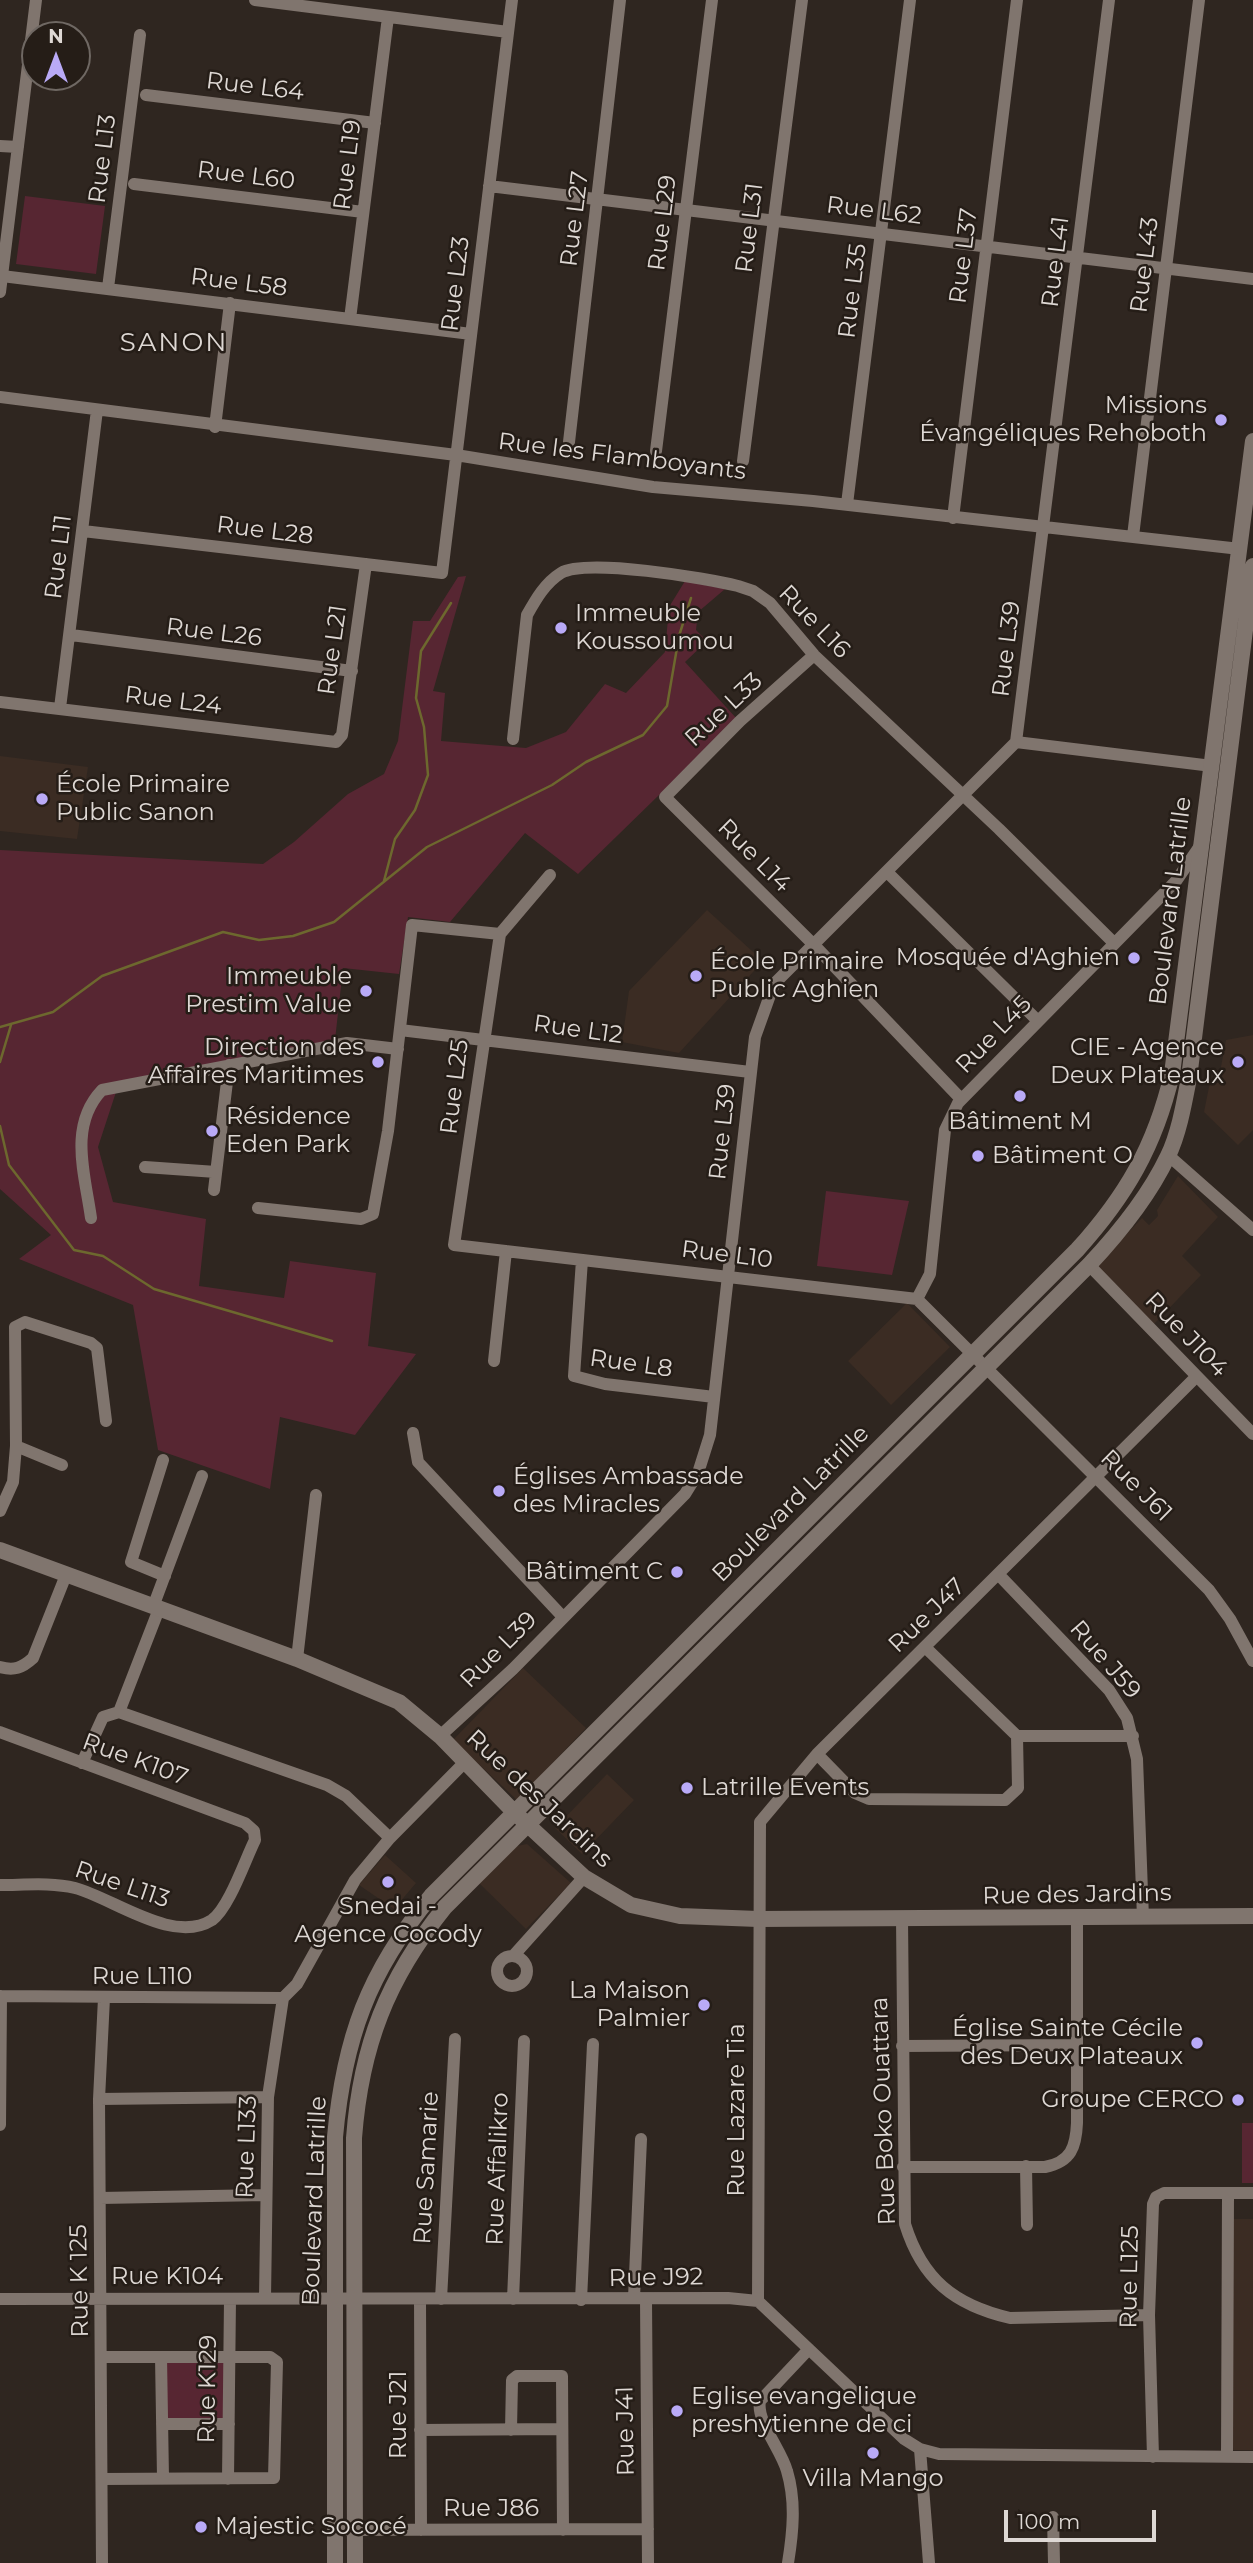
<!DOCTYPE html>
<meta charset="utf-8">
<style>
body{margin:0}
#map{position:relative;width:1253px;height:2563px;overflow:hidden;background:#2f2620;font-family:Montserrat,sans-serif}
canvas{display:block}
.north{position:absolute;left:21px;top:21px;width:70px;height:70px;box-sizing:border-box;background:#251d17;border:2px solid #6f6863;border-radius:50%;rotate:0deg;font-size:19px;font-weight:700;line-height:28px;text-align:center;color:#ded8d4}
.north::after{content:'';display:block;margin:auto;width:24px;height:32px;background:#b9aaf7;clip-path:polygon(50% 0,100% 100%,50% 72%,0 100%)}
.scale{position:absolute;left:1004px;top:2510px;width:152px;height:32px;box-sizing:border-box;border:4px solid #ded8d4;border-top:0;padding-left:9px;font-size:21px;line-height:24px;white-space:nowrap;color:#ded8d4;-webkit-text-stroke:5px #251d17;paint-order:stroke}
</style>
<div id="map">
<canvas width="1253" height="2563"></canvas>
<div class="north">N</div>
<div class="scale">100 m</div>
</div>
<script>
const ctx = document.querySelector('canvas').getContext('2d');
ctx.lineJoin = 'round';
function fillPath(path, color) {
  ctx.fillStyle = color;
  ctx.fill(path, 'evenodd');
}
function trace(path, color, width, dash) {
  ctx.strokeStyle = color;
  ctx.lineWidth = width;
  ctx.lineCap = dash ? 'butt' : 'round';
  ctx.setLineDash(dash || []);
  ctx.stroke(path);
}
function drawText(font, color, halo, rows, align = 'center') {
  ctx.font = font + ' Montserrat,sans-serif';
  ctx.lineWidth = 5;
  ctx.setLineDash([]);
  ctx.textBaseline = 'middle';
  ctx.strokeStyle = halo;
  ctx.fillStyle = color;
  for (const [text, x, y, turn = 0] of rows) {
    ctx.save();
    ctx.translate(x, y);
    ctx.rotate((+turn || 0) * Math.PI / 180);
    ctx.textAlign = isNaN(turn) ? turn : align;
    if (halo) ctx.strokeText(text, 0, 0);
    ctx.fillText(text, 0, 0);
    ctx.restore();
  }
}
const built = new Path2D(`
 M 0,756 L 88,767 L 77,839 L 0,831 Z
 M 707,910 L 763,961 L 679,1053 L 622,1042 L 629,991 Z
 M 1253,1035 L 1253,1130 L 1238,1145 L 1204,1112 L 1210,1082 L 1218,1083 L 1226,1040 Z
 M 1178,1176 L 1218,1217 L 1182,1256 L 1201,1275 L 1154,1324 L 1095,1267 L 1142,1218 L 1149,1225 L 1158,1216 L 1157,1210 Z
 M 907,1303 L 950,1347 L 891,1405 L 848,1361 Z
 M 523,1668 L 586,1728 L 517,1800 L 453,1740 Z
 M 607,1774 L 634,1800 L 582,1854 L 555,1828 Z
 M 527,1844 L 571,1883 L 526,1929 L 479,1883 L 517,1846 Z
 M 385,1855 L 416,1883 L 394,1909 L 359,1885 Z
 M 1233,2219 L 1253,2219 L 1253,2450 L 1233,2450 Z`);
const green = new Path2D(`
 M 25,196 L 105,206 L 96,274 L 16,264 Z
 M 466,576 L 433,691 L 445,693 L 441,741 L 526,748 L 566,732 L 605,684 L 626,693 L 665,652 L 669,607 L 685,581 L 725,589 L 698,612 L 696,630 L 707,641 L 685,662 L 737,719 L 578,874 L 525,833 L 450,922 L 408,917 L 399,974 L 343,968 L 334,1049 L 116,1092 L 98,1147 L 113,1202 L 206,1219 L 199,1286 L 284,1298 L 290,1261 L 376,1273 L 368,1346 L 416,1354 L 355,1435 L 280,1417 L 270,1489 L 158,1450 L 133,1305 L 19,1259 L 51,1235 L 0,1189 L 0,850 L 263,864 L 294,842 L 348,794 L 384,774 L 398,741 L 413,621 L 430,621 L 458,577 Z
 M 826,1191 L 909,1201 L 892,1275 L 817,1266 Z
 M 1242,2123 L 1253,2123 L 1253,2183 L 1242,2183 Z
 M 167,2363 L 224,2363 L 224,2419 L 166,2418 Z`);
const stream = new Path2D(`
 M 384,881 L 395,839 L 415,810 L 428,775 L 424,727 L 416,698 L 421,651 L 451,603
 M 0,1027 L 53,1012 L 102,976 L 223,932 L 259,940 L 293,936 L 334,922 L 427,847 L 552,785 L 586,762 L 643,735 L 667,706 L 679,636 L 691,598
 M 0,1062 L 11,1025
 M 0,1126 L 9,1165 L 74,1250 L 103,1256 L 154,1289 L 332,1341`);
const minor = new Path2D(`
 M 255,0 L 508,32
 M 146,95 L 375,123
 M 0,146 L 18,147
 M 134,184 L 363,212
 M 489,186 L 1253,279
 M 2,276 L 471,334
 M 108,288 L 140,35
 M 0,292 L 36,0
 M 350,319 L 388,17
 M 0,397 L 456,455 L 653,487 L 813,501 L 1240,549
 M 215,427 L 230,303
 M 569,442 L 620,0
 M 656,451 L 712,0
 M 743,461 L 802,0
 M 847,504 L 910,0
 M 953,518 L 1017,0
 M 83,531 L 442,573 L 512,0
 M 1133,536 L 1199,0
 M 71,635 L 352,671
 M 814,655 L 740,721 L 665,797 L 814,945 L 961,1099
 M 0,702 L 336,742 L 342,735 L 366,564
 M 60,708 L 97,410
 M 513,739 L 527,615 C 536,599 545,583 561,573 C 586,558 706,578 738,586 L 753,591 L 770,603 L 814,655 L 999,829 L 1114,943
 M 1016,742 L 1212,766
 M 887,872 L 1037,1020
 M 500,934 L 454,1245 L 917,1299 L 1209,1590 L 1230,1619 L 1253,1661
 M 500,934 L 550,875
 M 400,1030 L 750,1072
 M 1168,1155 L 1253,1230
 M 145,1167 L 216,1172
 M 214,1190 L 229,1065
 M 258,1208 L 361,1219 L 373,1214 L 388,1131 L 412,925 L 500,934
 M 91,1218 C 85,1174 68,1126 102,1090 L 347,1043 L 398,1049
 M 582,1260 L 574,1376 L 605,1384 L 714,1397
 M 1089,1265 L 1253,1434
 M 917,1299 L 930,1274 L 945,1130 L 958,1103 L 1176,881 L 1200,846
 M 494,1361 L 506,1251
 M 413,1433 L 418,1462 L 562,1616
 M 16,1446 L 62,1465
 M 163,1460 L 131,1562 L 165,1576
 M 0,1511 L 13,1482 L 16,1446 L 15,1327 L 25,1322 L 91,1343 L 97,1348 L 106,1421
 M 999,1575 L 1109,1690 L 1127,1718 L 1137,1759 L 1143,1918
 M 153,1607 L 202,1476
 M 926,1648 L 1017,1736 L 1133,1736
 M 297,1659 L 316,1495
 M 0,1667 C 14,1671 22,1668 33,1658 L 66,1575
 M 119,1712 L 327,1785 L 346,1796 L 390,1838
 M 0,1732 L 245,1823 L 254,1831 L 255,1840 C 245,1860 229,1908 212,1920 C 173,1945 113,1898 75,1888 C 51,1882 24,1885 0,1885
 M 440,1736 L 513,1669 L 685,1494 L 698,1473 L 710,1435 L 755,1037 L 774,984 L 1016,742 L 1109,0
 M 817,1754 L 855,1793 L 869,1799 L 1005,1800 L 1018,1788 L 1017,1736
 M 82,1763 L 103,1717 L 119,1712 L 159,1609
 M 902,1918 L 905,2224 C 922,2279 954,2305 1010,2318 L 1149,2315
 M 514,1955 L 584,1877
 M497 1971a15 15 0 1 1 30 0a15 15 0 1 1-30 0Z
 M 0,1996 L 283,1998
 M 283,1998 L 297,1984 L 355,1880 L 390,1838 L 465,1762
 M 902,2046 L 1077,2045
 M 99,2099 L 268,2097
 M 0,2125 L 1,1996
 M 1026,2166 L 1027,2225
 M 903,2167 L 1045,2167 C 1071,2162 1076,2147 1077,2123 L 1077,1918
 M 100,2198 L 266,2195
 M 265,2298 L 268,2097 L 283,1998
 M 634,2298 L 641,2139
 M 0,2299 L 728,2298 L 758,2301 L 904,2439 L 920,2449 L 939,2454 L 1253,2457
 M 420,2299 L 421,2530
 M 441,2299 L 455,2039
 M 513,2299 L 524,2041
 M 646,2299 L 648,2563
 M 581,2300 L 593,2044
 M 758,2301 L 760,1822 L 817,1754 L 1196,1377
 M 161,2357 L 163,2478
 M 162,2424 L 229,2424
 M 420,2430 L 562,2429
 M 511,2430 L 512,2380 L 517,2376 L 562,2376 L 563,2530
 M 920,2449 L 929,2563
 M 1227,2456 L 1228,2193
 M 1153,2457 L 1149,2315 L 1153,2204 L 1156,2197 L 1164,2193 L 1253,2193
 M 102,2479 L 274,2478 L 277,2362 L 270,2357 L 102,2357
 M 228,2479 L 230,2299
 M 1053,2517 L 1054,2563
 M 334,2530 L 648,2529
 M 102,2563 L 99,2099 L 104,1998
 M 788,2563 C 793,2532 796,2501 787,2471 C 781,2449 756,2421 760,2401 L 809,2349`);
const secondary = new Path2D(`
 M 0,1550 L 297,1659 L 399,1702 L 440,1736 L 514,1812 L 584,1877 L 631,1905 L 680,1916 L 758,1919 L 1253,1916
 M 335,2563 L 335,2137 C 344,2039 368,1972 431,1896 L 1077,1250 C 1126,1196 1155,1146 1172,1074 L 1253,441
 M 355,2563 L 354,2138 C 361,2046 387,1979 445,1907 L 1089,1265 C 1119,1233 1149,1196 1168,1156 C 1179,1133 1184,1104 1189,1078 L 1253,566`);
const markers = [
 [1221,420,7,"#b9aaf7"],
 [561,628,7,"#b9aaf7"],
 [42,799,7,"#b9aaf7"],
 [1134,958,7,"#b9aaf7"],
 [696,976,7,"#b9aaf7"],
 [366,991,7,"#b9aaf7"],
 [378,1062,7,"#b9aaf7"],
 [1238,1062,7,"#b9aaf7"],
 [1020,1096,7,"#b9aaf7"],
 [212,1131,7,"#b9aaf7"],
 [978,1156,7,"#b9aaf7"],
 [499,1491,7,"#b9aaf7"],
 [677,1572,7,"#b9aaf7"],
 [687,1788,7,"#b9aaf7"],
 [388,1882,7,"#b9aaf7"],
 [704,2005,7,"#b9aaf7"],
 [1197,2043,7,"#b9aaf7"],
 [1238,2100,7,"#b9aaf7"],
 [677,2411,7,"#b9aaf7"],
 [873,2453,7,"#b9aaf7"],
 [201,2527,7,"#b9aaf7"]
];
const streetNames = [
 ["Rue L64",255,87,7],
 ["Rue L13",103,159,-83],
 ["Rue L19",348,165,-83],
 ["Rue L60",246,176,7],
 ["Rue L62",874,211,7],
 ["Rue L27",575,219,-83],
 ["Rue L29",663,223,-83],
 ["Rue L31",750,228,-83],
 ["Rue L37",964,256,-83],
 ["Rue L41",1056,262,-83],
 ["Rue L43",1145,265,-83],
 ["Rue L58",239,283,7],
 ["Rue L23",456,284,-83],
 ["Rue L35",853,291,-83],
 ["Rue les Flamboyants",622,457,7],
 ["Rue L28",265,531,7],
 ["Rue L11",59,557,-83],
 ["Rue L16",814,622,46],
 ["Rue L26",214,633,7],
 ["Rue L39",1007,649,-83],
 ["Rue L21",333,650,-82],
 ["Rue L24",173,701,7],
 ["Rue L33",724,710,-43],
 ["Rue L14",754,856,45],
 ["Boulevard Latrille",1171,901,-83],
 ["Rue L12",578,1030,8],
 ["Rue L45",994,1035,-46],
 ["Rue L25",455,1087,-83],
 ["Rue L39",723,1132,-84],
 ["Rue L10",727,1255,7],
 ["Rue J104",1186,1335,46],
 ["Rue L8",631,1364,8],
 ["Rue J61",1136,1486,45],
 ["Boulevard Latrille",791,1504,-45],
 ["Rue J47",927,1616,-44],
 ["Rue L39",499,1650,-45],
 ["Rue J59",1105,1660,49],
 ["Rue K107",135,1760,20],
 ["Rue des Jardins",539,1799,43],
 ["Rue L113",122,1885,19],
 ["Rue des Jardins",1077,1895,-1],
 ["Rue L110",142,1977],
 ["Rue Lazare Tia",737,2110,-90],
 ["Rue Boko Ouattara",884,2111,-92],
 ["Rue L133",247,2147,-88],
 ["Rue Samarie",427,2168,-87],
 ["Rue Affalikro",498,2169,-88],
 ["Boulevard Latrille",315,2201,-88],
 ["Rue K104",167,2277],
 ["Rue L125",1130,2277,-89],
 ["Rue J92",656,2278,-1],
 ["Rue K 125",80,2281,-91],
 ["Rue K129",208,2389,-89],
 ["Rue J21",399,2415,-90],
 ["Rue J41",626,2431,-91],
 ["Rue J86",491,2509]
];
const poiNames = [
 ["Missions",1207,406],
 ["Évangéliques Rehoboth",1207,434],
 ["Immeuble",575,614,"left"],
 ["Koussoumou",575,642,"left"],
 ["École Primaire",56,785,"left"],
 ["Public Sanon",56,813,"left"],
 ["Mosquée d'Aghien",1120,958],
 ["École Primaire",710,962,"left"],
 ["Public Aghien",710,990,"left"],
 ["Immeuble",352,977],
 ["Prestim Value",352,1005],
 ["Direction des",364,1048],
 ["Affaires Maritimes",364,1076],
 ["CIE - Agence",1224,1048],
 ["Deux Plateaux",1224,1076],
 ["Résidence",226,1117,"left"],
 ["Eden Park",226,1145,"left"],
 ["Bâtiment M",1020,1122,"center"],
 ["Bâtiment O",992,1156,"left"],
 ["Églises Ambassade",513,1477,"left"],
 ["des Miracles",513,1505,"left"],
 ["Bâtiment C",663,1572],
 ["Latrille Events",701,1788,"left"],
 ["Snedai -",388,1907,"center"],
 ["Agence Cocody",388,1935,"center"],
 ["La Maison",690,1991],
 ["Palmier",690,2019],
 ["Église Sainte Cécile",1183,2029],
 ["des Deux Plateaux",1183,2057],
 ["Groupe CERCO",1224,2100],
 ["Eglise evangelique",691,2397,"left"],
 ["preshytienne de ci",691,2425,"left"],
 ["Villa Mango",873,2479,"center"],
 ["Majestic Sococé",215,2527,"left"]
];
const neighbourhoodNames = [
 ["SANON",174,343]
];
fillPath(built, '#3b2c23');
fillPath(green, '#572632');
trace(stream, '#6d682e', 2.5);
trace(minor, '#80756e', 12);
trace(secondary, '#80756e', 16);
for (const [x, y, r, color] of markers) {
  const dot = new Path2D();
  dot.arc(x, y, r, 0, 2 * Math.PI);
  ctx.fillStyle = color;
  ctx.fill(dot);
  trace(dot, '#251d17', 2.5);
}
drawText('24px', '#ded8d4', '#251d17', streetNames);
drawText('24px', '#ded8d4', '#251d17', poiNames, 'right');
ctx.letterSpacing = '2px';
drawText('26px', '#ded8d4', '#251d17', neighbourhoodNames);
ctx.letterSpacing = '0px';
</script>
